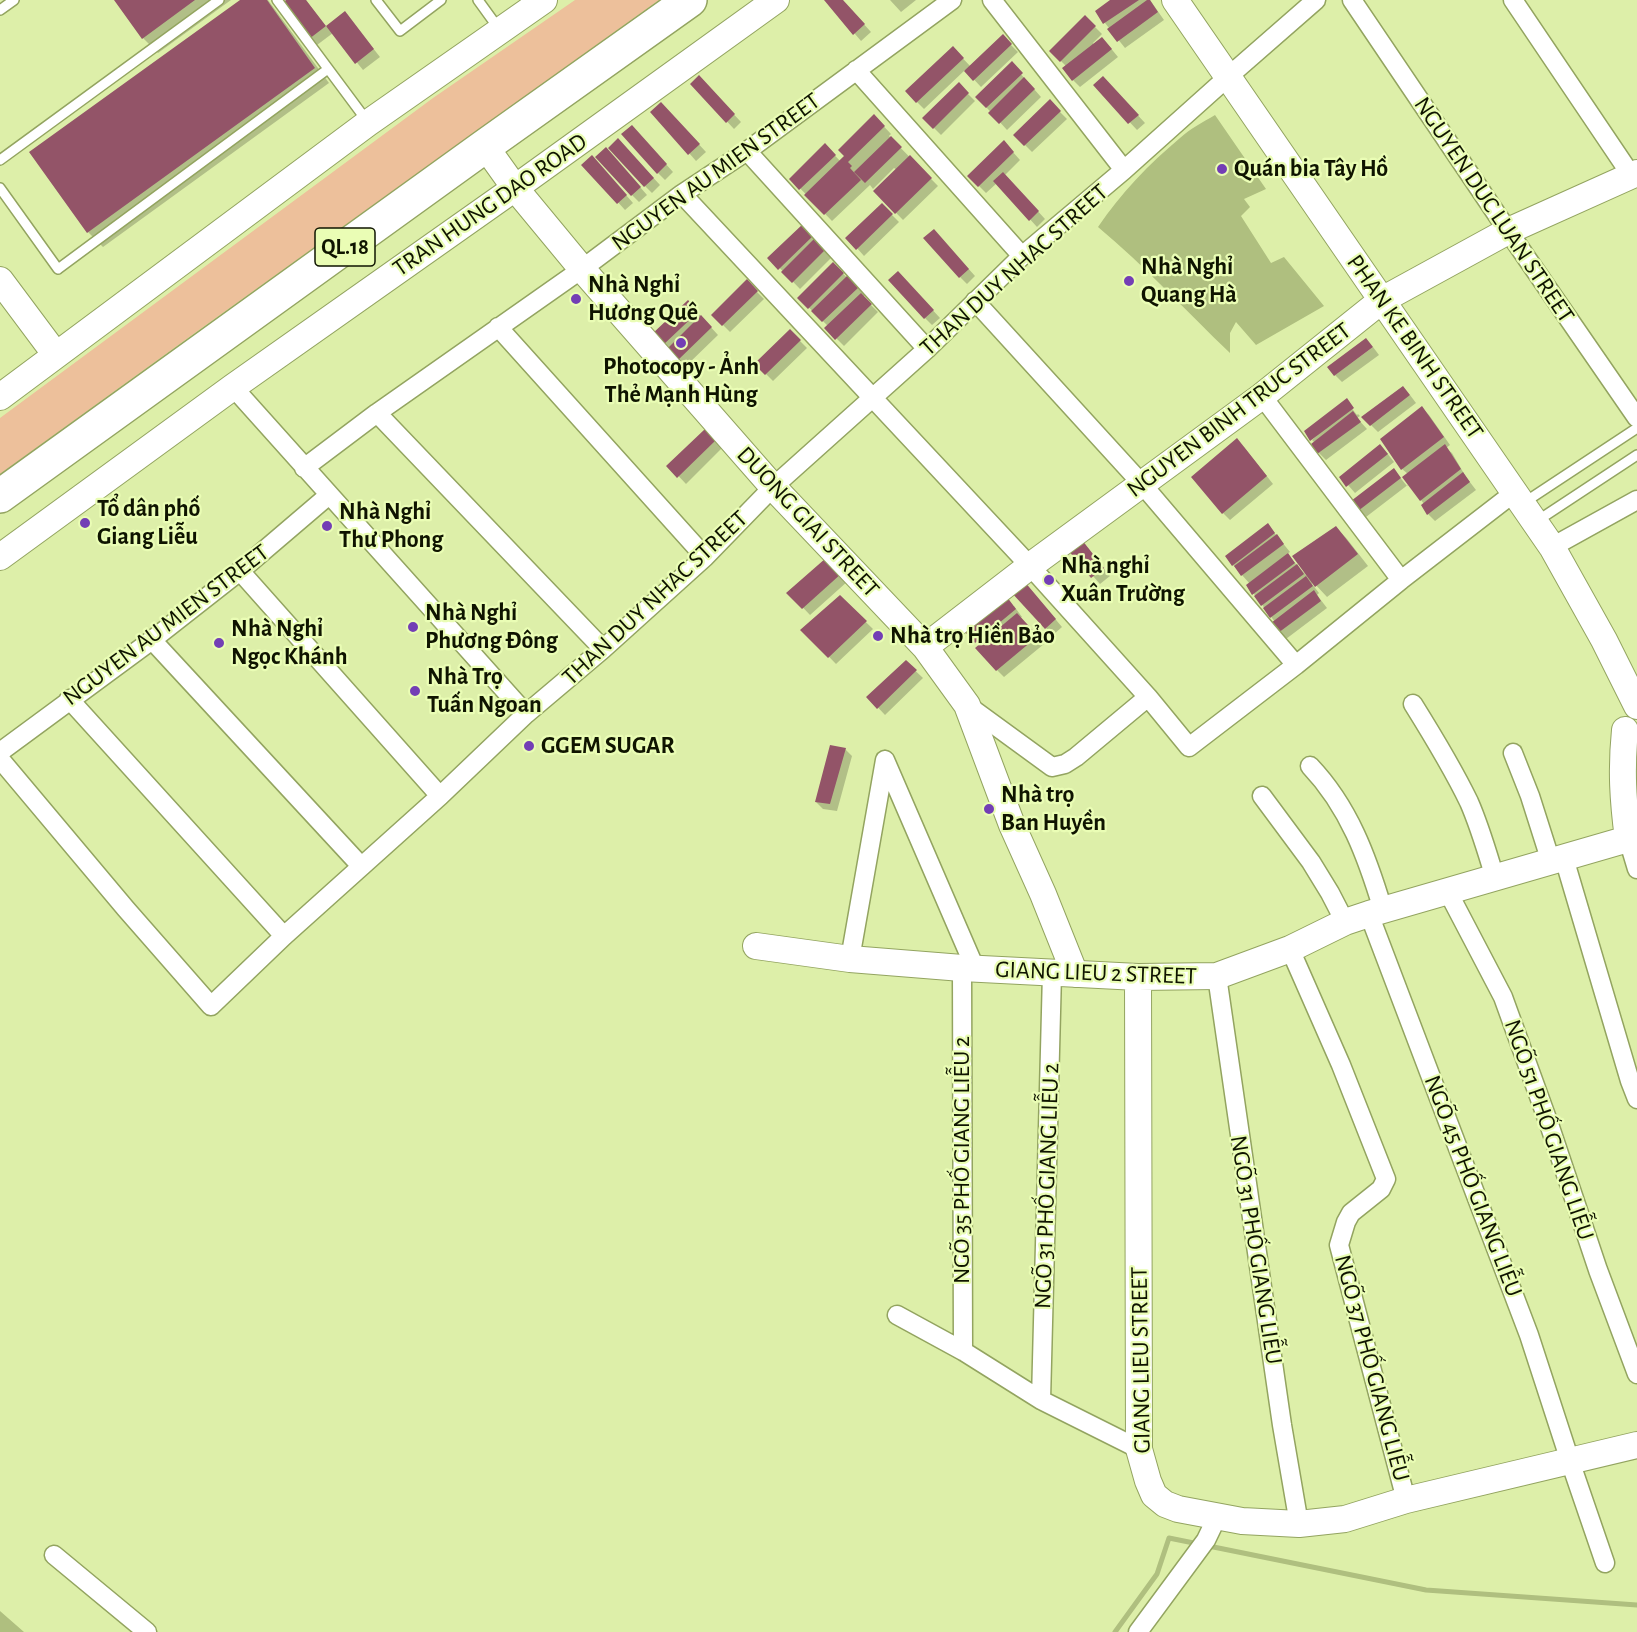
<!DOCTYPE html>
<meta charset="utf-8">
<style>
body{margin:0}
canvas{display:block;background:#ddefa9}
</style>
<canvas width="1637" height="1632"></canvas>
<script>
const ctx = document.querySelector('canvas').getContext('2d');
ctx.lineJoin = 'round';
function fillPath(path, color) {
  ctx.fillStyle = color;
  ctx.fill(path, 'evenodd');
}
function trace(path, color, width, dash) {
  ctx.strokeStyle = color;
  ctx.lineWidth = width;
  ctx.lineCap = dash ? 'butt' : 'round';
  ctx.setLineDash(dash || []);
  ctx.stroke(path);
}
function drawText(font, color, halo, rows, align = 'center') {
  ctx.font = font + ' "Alegreya Sans",sans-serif';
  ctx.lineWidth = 4.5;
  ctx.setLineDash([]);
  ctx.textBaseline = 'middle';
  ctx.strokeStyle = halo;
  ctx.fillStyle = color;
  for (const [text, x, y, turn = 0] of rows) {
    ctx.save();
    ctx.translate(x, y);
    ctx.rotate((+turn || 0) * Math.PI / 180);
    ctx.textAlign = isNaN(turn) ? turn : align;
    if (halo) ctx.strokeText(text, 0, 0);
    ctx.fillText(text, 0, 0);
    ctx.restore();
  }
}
const green = new Path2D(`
 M 575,0 L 659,0 L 199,330 L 0,474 L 0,418 L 433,98 Z`);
const water = new Path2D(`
 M 1215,115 L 1266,189 L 1244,199 L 1250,207 L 1241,216 L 1271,263 L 1284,257 L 1324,306 L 1256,345 L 1236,322 L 1230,333 L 1230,353 C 1186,311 1145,266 1098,227 C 1121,193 1149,164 1180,138 C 1190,129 1203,122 1215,115 Z
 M 0,1611 L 24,1632 L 0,1632 Z`);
const shadow = new Path2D(`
 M 116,0 L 231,0 L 158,53 L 143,38 Z
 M 243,0 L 268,0 L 329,83 L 103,247 L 88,232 Z
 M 289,0 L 306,0 L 326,27 L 345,13 L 380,57 L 363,70 L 333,33 L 317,45 L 310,38 Z
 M 826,0 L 842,0 L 871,32 L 861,41 Z
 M 890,0 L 916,0 L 901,12 Z
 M 1113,0 L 1150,0 L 1164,20 L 1125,48 L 1105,23 Z
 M 1085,17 L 1102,34 L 1093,43 L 1094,45 L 1109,46 L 1118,57 L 1080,87 L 1073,80 L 1066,66 L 1051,51 Z
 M 1003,37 L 1018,52 L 981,87 L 965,70 L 924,109 L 907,92 L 953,48 L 971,67 Z
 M 1012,64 L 1041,97 L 1007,130 L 977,97 Z
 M 699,77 L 741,122 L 734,129 L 692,84 Z
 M 959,85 L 975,101 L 941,135 L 924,118 Z
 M 1095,85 L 1110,85 L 1145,123 L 1137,130 Z
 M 1050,102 L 1067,119 L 1032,152 L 1015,135 Z
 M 668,111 L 706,152 L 696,161 L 689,153 Z
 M 874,116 L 891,134 L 889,136 L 938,186 L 903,220 L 875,191 L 897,170 L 894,168 L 873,189 L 870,185 L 832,221 L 791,179 L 825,145 L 841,162 Z
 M 639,134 L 673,172 L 665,180 L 658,173 Z
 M 1004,142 L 1020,160 L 1005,175 L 1045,219 L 1037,227 L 997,183 L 986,193 L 969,176 Z
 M 625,147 L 660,185 L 652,193 L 645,186 Z
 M 613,156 L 647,195 L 639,202 L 632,195 Z
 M 599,164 L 633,203 L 625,210 L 584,165 Z
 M 882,205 L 899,222 L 864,256 L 848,238 Z
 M 804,225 L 834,255 L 800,289 L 770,258 Z
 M 941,238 L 975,276 L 967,284 L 960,277 Z
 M 833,264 L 865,295 L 863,297 L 878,312 L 844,346 L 826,328 L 828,326 L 799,298 Z
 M 905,280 L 940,318 L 932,325 L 925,318 Z
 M 747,282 L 764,299 L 730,332 L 713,315 Z
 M 688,302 L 718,335 L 684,368 L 653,335 Z
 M 790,331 L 807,348 L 773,381 L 756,364 Z
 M 1373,347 L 1379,355 L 1342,382 L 1335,375 Z
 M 1410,395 L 1416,403 L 1378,432 L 1364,418 Z
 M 1350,406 L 1357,415 L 1358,414 L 1360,416 L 1357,418 L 1367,429 L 1326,460 L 1319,453 L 1313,444 L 1315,443 L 1312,440 Z
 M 1422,408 L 1429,415 L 1450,445 L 1446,448 L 1452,453 L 1466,477 L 1476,490 L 1435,521 L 1428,514 L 1424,504 L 1409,484 L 1366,517 L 1359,510 L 1394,470 L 1407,486 L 1409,484 L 1408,474 L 1402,469 Z
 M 705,431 L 722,448 L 686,484 L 669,466 Z
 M 1244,447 L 1273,484 L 1230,520 L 1223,513 Z
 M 1387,453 L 1394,462 L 1355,493 L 1341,477 Z
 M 1268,525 L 1290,552 L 1287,554 L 1306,575 L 1336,527 L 1347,539 L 1368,566 L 1327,597 L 1313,582 L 1312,584 L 1319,593 L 1317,595 L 1327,608 L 1286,639 L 1279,632 L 1275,622 L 1248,586 L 1250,584 L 1233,565 Z
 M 1082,542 L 1110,576 L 1100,584 L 1070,550 Z
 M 826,560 L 848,581 L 810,615 L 789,593 Z
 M 1031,590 L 1062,627 L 1053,635 L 1046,628 Z
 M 840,597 L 873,629 L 836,664 L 803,630 Z
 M 1014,606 L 1022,617 L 1020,618 L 1044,644 L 1004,677 L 997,670 L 980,646 L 967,632 Z
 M 906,662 L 923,678 L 885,715 L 868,697 Z
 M 845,749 L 852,756 L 837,811 L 823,809 L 816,802 Z
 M 1637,759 L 1637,835 L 1629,761 Z`);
const stream = new Path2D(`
 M 1115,1632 L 1157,1574 L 1169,1538 L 1426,1590 L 1637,1605`);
const building = new Path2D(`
 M 114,0 L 195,0 L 142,39 Z
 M 240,0 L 267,0 L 315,68 L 87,233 L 29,152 Z
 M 286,0 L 306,0 L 326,26 L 309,39 L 282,4 Z
 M 824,0 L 843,0 L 865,24 L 853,35 Z
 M 1110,0 L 1139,0 L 1103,24 L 1095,11 Z
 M 1147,0 L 1150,0 L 1158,12 L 1117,42 L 1107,29 Z
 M 345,11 L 374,49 L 355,64 L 326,26 Z
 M 1085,15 L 1096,26 L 1060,62 L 1049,51 Z
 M 1003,34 L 1012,44 L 973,81 L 964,71 Z
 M 1102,37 L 1112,49 L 1072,81 L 1062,68 Z
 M 953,46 L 964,58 L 916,103 L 905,91 Z
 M 1012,61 L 1023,73 L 986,108 L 975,97 Z
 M 699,75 L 735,114 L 726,123 L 690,84 Z
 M 1103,76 L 1139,115 L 1128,124 L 1093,85 Z
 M 1024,77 L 1035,89 L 999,124 L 988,113 Z
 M 959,82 L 969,93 L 933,129 L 922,118 Z
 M 1050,99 L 1061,111 L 1024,146 L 1013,135 Z
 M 661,102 L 700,144 L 688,155 L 650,112 Z
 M 874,114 L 885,126 L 848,162 L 852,166 L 850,168 L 861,180 L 824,215 L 804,195 L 844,156 L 838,150 Z
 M 632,125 L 667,164 L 657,174 L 621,134 Z
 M 891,136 L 902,147 L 865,183 L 854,172 Z
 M 618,138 L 654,178 L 644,187 L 608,148 Z
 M 1004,140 L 1014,152 L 978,187 L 967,176 Z
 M 825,143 L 836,155 L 799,190 L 789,179 Z
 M 606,147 L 641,187 L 631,196 L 595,157 Z
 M 592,155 L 627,195 L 617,204 L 581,165 Z
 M 910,155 L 932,178 L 895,214 L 873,191 Z
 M 1003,172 L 1039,211 L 1029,221 L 993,181 Z
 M 882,203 L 893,214 L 856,250 L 845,238 Z
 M 804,223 L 815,234 L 778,270 L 767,258 Z
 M 934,229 L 969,269 L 959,278 L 923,238 Z
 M 817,236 L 828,247 L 792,283 L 781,272 Z
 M 833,262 L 844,273 L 808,309 L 797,298 Z
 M 898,271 L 934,310 L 924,319 L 888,280 Z
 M 848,275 L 859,287 L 822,322 L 811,311 Z
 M 747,279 L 758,291 L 722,326 L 711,315 Z
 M 861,293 L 872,304 L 835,340 L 824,328 Z
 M 688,300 L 699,311 L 662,346 L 651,335 Z
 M 701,315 L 712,327 L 676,362 L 665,351 Z
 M 790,329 L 801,340 L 765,375 L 754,364 Z
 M 1366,338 L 1373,347 L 1334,376 L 1327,367 Z
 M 1403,386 L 1410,395 L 1370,426 L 1361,417 Z
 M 1347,398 L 1354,408 L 1310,441 L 1304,431 Z
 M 1422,406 L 1444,437 L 1401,470 L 1380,439 Z
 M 1353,411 L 1361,422 L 1317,454 L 1311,444 Z
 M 705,429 L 716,440 L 677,478 L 666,466 Z
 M 1237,438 L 1267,476 L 1222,514 L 1191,477 Z
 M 1380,444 L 1388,454 L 1346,487 L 1339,477 Z
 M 1445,444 L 1461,469 L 1420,501 L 1402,477 Z
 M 1394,468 L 1401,478 L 1358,511 L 1351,501 Z
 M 1463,472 L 1470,482 L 1427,515 L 1421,505 Z
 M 1268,523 L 1275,533 L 1232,566 L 1225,556 Z
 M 1336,526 L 1358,554 L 1315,587 L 1292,556 Z
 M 1277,534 L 1284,544 L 1241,576 L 1234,566 Z
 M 1082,540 L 1104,568 L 1091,578 L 1068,550 Z
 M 1288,553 L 1295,563 L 1252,595 L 1246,585 Z
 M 826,558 L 842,573 L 802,609 L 786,593 Z
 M 1297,564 L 1304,574 L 1261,606 L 1254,596 Z
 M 1306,576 L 1313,586 L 1270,618 L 1263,608 Z
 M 1024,581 L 1056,619 L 1045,629 L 1011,592 Z
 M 1314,590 L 1321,601 L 1278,633 L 1271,623 Z
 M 840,595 L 867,621 L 828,658 L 800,630 Z
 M 1007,597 L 1016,609 L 975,643 L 965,632 Z
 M 1017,613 L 1038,636 L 996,671 L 975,648 Z
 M 906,660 L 917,670 L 877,709 L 866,697 Z
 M 830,745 L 846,748 L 830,804 L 815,802 Z`);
const lane = new Path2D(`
 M 277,0 L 367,121
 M 376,0 L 400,31 L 441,0
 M 478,0 L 499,29
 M 0,10 L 14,0
 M 0,160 L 219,0
 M 0,188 L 58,269 L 328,69
 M 1525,502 L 1637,428
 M 1537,521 L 1637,455`);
const street = new Path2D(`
 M 992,0 L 1124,170
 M 1352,0 L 1508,231 L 1637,418
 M 1513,0 L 1631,175
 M 856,70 L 1022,256
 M 747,151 L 927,349
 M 682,194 L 1030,566 L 1148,697 L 1189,747 L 1296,665
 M 975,301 L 1142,484 L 1296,665 L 1401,580 L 1515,492
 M 498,327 L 705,557
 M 233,387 L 526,714
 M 1262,396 L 1401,580
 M 377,413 L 603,649
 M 304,468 L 377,413 L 582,269 L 682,194 L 747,151 L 952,0
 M 1552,547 L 1637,500
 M 240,571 L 440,796
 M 152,640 L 361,866
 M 69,699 L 284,936
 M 1413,704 C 1433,736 1453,769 1469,802 C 1480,827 1487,852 1495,878
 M 967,705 L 1052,767 L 1065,764 L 1076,757 L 1148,697
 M 0,752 L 152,640 L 240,571 L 329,495
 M 1513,753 L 1530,796 L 1551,862
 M 0,759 L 126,909 L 211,1006 L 284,936 L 440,796 L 526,714 L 603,649 L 705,557 L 773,487 L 927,349 L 1022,256 L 1124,170 L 1229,76 L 1316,0
 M 885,760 L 975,968
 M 1310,766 C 1349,807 1367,857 1383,910
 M 1262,796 L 1311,862 L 1330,893 L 1345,922
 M 1628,839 L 1637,869
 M 1564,858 L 1630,1081 L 1637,1099
 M 1448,892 L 1503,997 L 1549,1124 L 1598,1270 L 1637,1374
 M 1369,914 L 1529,1335 L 1570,1461 L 1605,1563
 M 1290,949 L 1341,1065 L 1386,1179 L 1381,1189 L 1351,1213 L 1346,1222 L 1339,1245 L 1406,1500
 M 850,959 L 885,760
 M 962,968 L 963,1351
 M 1217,976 L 1282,1425 L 1299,1524
 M 897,1315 L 963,1351 L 1041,1400 L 1139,1449
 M 1041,1400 L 1052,973
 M 54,1555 L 147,1632
 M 1138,1632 L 1206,1540 L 1218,1515`);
const secondary = new Path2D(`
 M 1175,0 L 1552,547 L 1604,640 L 1637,706
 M 485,146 L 515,188 L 582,269 L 773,487 L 925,647 L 967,705 L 1012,825 L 1043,894 L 1075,974
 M 0,280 L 56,355
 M 0,397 L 368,123 L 544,0
 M 0,557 L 233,387 L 515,188 L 776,0
 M 925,647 L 1030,566 L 1262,396 L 1382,300 L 1508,231 L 1637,173
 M 756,946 L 850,959 L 962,968 L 1138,977 L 1217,976 L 1290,949 L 1345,922 L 1369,914 L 1628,839 C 1623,800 1621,770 1625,730
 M 1138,977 L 1139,1449 L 1148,1481 L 1154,1495 L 1165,1504 L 1178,1509 L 1242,1521 L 1299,1524 L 1345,1519 L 1406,1500 L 1637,1445`);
const highway = new Path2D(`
 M 0,496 L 485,146 L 690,0`);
const markers = [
 [1222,169,6,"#733eb5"],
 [1129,281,6,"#733eb5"],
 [576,299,6,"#733eb5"],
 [681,343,6,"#733eb5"],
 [85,523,6,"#733eb5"],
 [327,526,6,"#733eb5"],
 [1049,580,6,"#733eb5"],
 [413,627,6,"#733eb5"],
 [878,636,6,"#733eb5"],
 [219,643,6,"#733eb5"],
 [415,691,6,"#733eb5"],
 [529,746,6,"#733eb5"],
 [989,809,6,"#733eb5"]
];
const shields = [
 [345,247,60]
];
const shieldNames = [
 ["QL.18",345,247]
];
const poiNames = [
 ["Quán bia Tây Hồ",1234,169],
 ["Nhà Nghỉ",1141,267],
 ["Quang Hà",1141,295],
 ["Nhà Nghỉ",588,285],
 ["Hương Quê",588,313],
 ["Photocopy - Ảnh",681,367,"center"],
 ["Thẻ Mạnh Hùng",681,395,"center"],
 ["Tổ dân phố",97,509],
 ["Giang Liễu",97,537],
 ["Nhà Nghỉ",339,512],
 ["Thư Phong",339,540],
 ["Nhà nghỉ",1061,566],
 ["Xuân Trường",1061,594],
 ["Nhà Nghỉ",425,613],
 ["Phương Đông",425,641],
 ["Nhà Nghỉ",231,629],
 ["Ngọc Khánh",231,657],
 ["Nhà trọ Hiền Bảo",890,636],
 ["Nhà Trọ",427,677],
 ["Tuấn Ngoan",427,705],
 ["GGEM SUGAR",541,746],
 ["Nhà trọ",1001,795],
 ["Ban Huyền",1001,823]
];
const streetNames = [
 ["NGUYEN AU MIEN STREET",716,172,-36],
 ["TRAN HUNG DAO ROAD",490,205,-35],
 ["NGUYEN DUC LUAN STREET",1494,210,56],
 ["THAN DUY NHAC STREET",1014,270,-42],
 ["PHAN KE BINH STREET",1415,347,55],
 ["NGUYEN BINH TRUC STREET",1239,410,-37],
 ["DUONG GIAI STREET",808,522,47],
 ["THAN DUY NHAC STREET",655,598,-43],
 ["NGUYEN AU MIEN STREET",166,625,-37],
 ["GIANG LIEU 2 STREET",1096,973,2],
 ["NGÕ 51 PHỐ GIANG LIỄU",1549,1130,71],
 ["NGÕ 35 PHỐ GIANG LIỄU 2",962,1160,-90],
 ["NGÕ 31 PHỐ GIANG LIỄU 2",1047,1186,-88],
 ["NGÕ 45 PHỐ GIANG LIỄU",1473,1186,69],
 ["NGÕ 31 PHỐ GIANG LIỄU",1256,1250,81],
 ["GIANG LIEU STREET",1141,1360,-91],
 ["NGÕ 37 PHỐ GIANG LIỄU",1372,1368,75]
];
fillPath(green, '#edc09b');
fillPath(water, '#afbf7f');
fillPath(shadow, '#0003');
trace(stream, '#afbf7f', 5);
fillPath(building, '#935468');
trace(lane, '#93a460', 12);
trace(street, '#93a460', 21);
trace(secondary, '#93a460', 28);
trace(highway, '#93a460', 36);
trace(lane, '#fff', 9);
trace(street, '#fff', 18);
trace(secondary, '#fff', 26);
trace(highway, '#fff', 33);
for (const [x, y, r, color] of markers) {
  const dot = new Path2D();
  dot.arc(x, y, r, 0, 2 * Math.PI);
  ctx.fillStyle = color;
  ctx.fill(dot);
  trace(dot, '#eafdb5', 2);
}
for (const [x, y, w] of shields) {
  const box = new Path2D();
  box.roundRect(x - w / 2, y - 19, w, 38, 4.5);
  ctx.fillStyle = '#eafdb5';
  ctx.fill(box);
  trace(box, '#0f1400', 1.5);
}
drawText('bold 22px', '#0f1400', null, shieldNames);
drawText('bold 24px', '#0f1400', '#eafdb5', poiNames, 'left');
drawText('24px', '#0f1400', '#eafdb5', streetNames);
</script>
